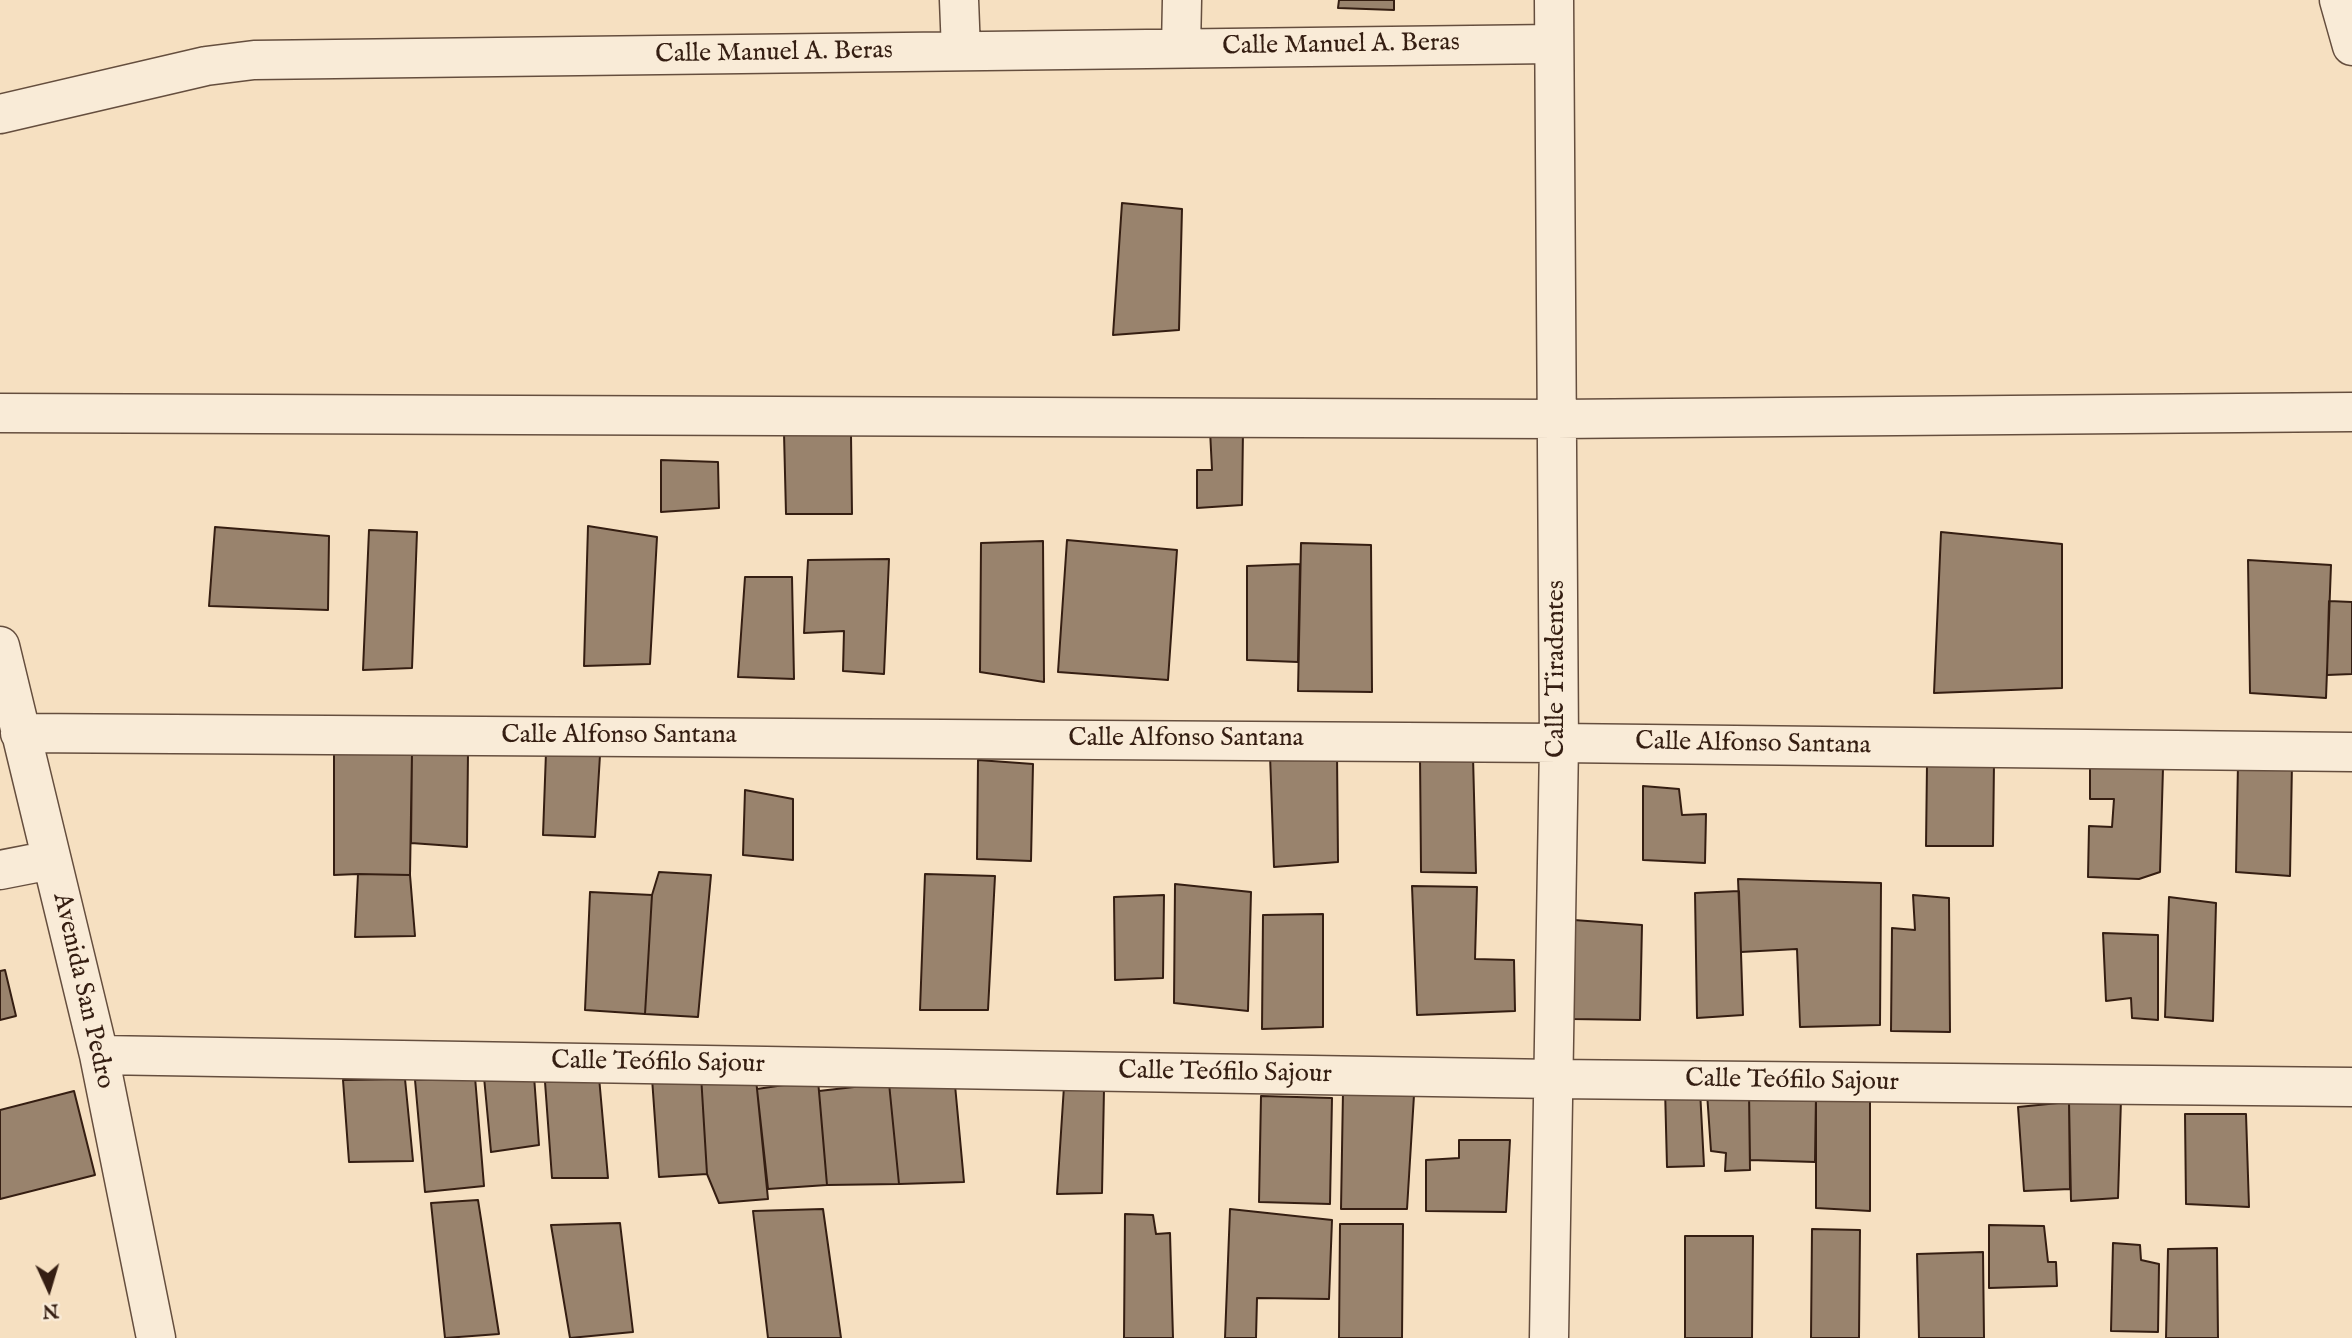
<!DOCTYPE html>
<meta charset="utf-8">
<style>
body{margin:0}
#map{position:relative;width:2352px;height:1338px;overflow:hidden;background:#f6e0c1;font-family:"IM FELL English",serif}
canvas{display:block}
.north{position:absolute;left:14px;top:1254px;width:70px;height:70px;-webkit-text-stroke:5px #f9ebd7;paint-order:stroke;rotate:176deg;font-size:19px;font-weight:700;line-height:28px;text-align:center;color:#351e12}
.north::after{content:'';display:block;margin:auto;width:24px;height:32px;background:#351e12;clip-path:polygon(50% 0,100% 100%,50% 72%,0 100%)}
</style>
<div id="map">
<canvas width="2352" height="1338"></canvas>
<div class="north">N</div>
</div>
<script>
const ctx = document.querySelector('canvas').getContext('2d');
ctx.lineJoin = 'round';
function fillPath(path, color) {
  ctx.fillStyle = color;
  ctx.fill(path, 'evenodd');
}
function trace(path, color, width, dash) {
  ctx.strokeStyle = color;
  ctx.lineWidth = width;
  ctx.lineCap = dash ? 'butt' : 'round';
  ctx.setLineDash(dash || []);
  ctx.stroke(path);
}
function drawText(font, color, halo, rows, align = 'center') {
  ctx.font = font + ' "IM FELL English",serif';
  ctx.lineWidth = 5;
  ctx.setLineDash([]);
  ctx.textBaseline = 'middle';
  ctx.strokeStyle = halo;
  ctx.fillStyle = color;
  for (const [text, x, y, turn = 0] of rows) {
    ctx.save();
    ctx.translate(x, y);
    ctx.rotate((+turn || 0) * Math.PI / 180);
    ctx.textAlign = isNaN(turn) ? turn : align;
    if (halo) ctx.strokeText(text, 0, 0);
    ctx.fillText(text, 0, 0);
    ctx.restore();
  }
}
const building = new Path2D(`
 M 1339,0 L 1394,0 L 1394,10 L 1338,8 Z
 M 1122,203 L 1182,209 L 1179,330 L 1113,335 Z
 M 1210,430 L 1243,430 L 1242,505 L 1197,508 L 1197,470 L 1212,470 Z
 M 784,433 L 851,435 L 852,514 L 786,514 Z
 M 661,460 L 718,462 L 719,508 L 661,512 Z
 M 588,526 L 657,537 L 650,664 L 584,666 Z
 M 215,527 L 329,536 L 328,610 L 209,606 Z
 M 369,530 L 417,532 L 412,668 L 363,670 Z
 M 1941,532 L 2062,544 L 2062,688 L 1934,693 Z
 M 1067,540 L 1177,550 L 1168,680 L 1058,672 Z
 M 1043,541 L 1044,682 L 980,672 L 981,543 Z
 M 1301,543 L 1371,545 L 1372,692 L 1298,691 Z
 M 889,559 L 884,674 L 843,671 L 844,631 L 804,633 L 808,560 Z
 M 2248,560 L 2331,565 L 2326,698 L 2250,693 Z
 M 1300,564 L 1298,662 L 1247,660 L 1247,566 Z
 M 745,577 L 792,577 L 794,679 L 738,677 Z
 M 2329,601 L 2352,602 L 2352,674 L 2327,675 Z
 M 334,752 L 412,752 L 410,875 L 358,874 L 334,875 Z
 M 412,752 L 468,752 L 467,847 L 411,843 Z
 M 546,752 L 600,755 L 595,837 L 543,835 Z
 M 1337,752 L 1338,862 L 1274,867 L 1270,755 Z
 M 1420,756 L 1473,756 L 1476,873 L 1421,872 Z
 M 978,760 L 1033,764 L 1031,861 L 977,859 Z
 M 1994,762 L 1993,846 L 1926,846 L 1927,764 Z
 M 2238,763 L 2292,763 L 2290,876 L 2236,872 Z
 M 2090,765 L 2163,768 L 2160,872 L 2139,879 L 2088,877 L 2089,826 L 2112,827 L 2114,799 L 2090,799 Z
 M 1643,786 L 1679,789 L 1682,815 L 1706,814 L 1705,863 L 1643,860 Z
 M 745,790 L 793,799 L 793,860 L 743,855 Z
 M 659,872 L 711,875 L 698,1017 L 645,1014 L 652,895 Z
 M 358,874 L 410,875 L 415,936 L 355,937 Z
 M 925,874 L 995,876 L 988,1010 L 920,1010 Z
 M 1738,879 L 1881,883 L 1880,1025 L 1800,1027 L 1797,949 L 1741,952 Z
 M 1175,884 L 1251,892 L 1248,1011 L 1174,1003 Z
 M 1412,886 L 1477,887 L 1475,959 L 1514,960 L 1515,1011 L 1417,1015 Z
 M 1739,891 L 1743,1015 L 1697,1018 L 1695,893 Z
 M 590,892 L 652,895 L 645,1014 L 585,1010 Z
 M 1164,895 L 1163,978 L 1115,980 L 1114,897 Z
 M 1913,895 L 1949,898 L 1950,1032 L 1891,1031 L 1892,928 L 1915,930 Z
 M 2169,897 L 2216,903 L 2213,1021 L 2165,1017 Z
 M 1323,914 L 1323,1027 L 1262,1029 L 1263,915 Z
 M 1574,920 L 1642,925 L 1640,1020 L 1571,1019 Z
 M 2103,933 L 2158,935 L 2158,1020 L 2132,1018 L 2131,998 L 2106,1001 Z
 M 5,970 L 16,1016 L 0,1020 L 0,971 Z
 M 701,1075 L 707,1174 L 659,1177 L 652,1078 Z
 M 701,1075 L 756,1079 L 768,1199 L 719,1203 L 707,1174 Z
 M 534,1076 L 539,1145 L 491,1152 L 484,1077 Z
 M 475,1077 L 484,1186 L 425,1192 L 415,1080 Z
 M 599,1077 L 608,1178 L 552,1178 L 545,1082 Z
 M 405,1079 L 413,1161 L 349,1162 L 343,1080 Z
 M 818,1080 L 827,1185 L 768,1189 L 757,1089 Z
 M 889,1083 L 899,1184 L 827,1185 L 819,1091 Z
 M 889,1083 L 955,1085 L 964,1182 L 899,1184 Z
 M 1064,1086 L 1104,1089 L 1102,1193 L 1057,1194 Z
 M 1665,1088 L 1700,1090 L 1704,1166 L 1667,1167 Z
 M 74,1091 L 95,1175 L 0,1199 L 0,1110 Z
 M 1343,1091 L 1414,1095 L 1407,1209 L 1341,1209 Z
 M 1749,1092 L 1750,1170 L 1725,1171 L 1726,1153 L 1711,1151 L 1707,1093 Z
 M 1749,1092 L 1816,1094 L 1815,1162 L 1750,1160 Z
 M 1816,1094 L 1870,1097 L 1870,1211 L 1816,1208 Z
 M 1261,1096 L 1332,1098 L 1330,1204 L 1259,1202 Z
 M 2121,1099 L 2118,1198 L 2071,1201 L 2069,1102 Z
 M 2069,1102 L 2070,1189 L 2024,1191 L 2018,1107 Z
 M 2185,1114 L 2246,1114 L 2249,1207 L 2186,1204 Z
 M 1459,1140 L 1510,1140 L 1506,1212 L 1426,1211 L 1426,1160 L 1459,1158 Z
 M 478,1200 L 499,1334 L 445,1338 L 431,1203 Z
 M 823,1209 L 841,1338 L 768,1338 L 753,1211 Z
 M 1230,1209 L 1332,1220 L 1329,1299 L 1257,1298 L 1256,1338 L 1225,1338 Z
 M 1125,1214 L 1153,1215 L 1156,1234 L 1170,1233 L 1173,1338 L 1124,1338 Z
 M 620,1223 L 633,1332 L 570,1338 L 551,1225 Z
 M 1340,1224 L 1403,1224 L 1402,1338 L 1339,1338 Z
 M 1989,1225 L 2044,1226 L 2048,1262 L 2056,1262 L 2057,1286 L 1989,1288 Z
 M 1812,1229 L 1860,1230 L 1859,1338 L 1811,1338 Z
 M 1685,1236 L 1753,1236 L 1752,1338 L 1685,1338 Z
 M 2113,1243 L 2140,1245 L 2141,1260 L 2159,1264 L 2158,1332 L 2111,1331 Z
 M 2217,1248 L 2218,1338 L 2166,1338 L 2168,1249 Z
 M 1983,1252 L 1984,1338 L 1919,1338 L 1917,1254 Z`);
const minor = new Path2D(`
 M 959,0 L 961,51
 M 2339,0 L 2352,46
 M 1181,48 L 1182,0
 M 0,114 L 206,66 L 254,60 L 1553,44
 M 0,413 L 1556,419 L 2352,412
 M 0,646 L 99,1055 L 156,1338
 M 20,733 L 1559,743 L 2352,752
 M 0,870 L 51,860
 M 99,1055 L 1554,1079 L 2352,1087
 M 1549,1338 L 1559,743 L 1554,0`);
const streetNames = [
 ["Calle Manuel A. Beras",1341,46,-1],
 ["Calle Manuel A. Beras",774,54,-1],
 ["Calle Tiradentes",1558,669,-90],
 ["Calle Alfonso Santana",619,737],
 ["Calle Alfonso Santana",1186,740],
 ["Calle Alfonso Santana",1753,745,1],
 ["Avenida San Pedro",82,991,77],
 ["Calle Teófilo Sajour",658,1064,1],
 ["Calle Teófilo Sajour",1225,1074,1],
 ["Calle Teófilo Sajour",1792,1082,1]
];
fillPath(building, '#99836d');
trace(building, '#351e12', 2);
trace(minor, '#654e3e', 41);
trace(minor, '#f9ebd7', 38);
drawText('26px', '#351e12', '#f9ebd7', streetNames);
</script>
